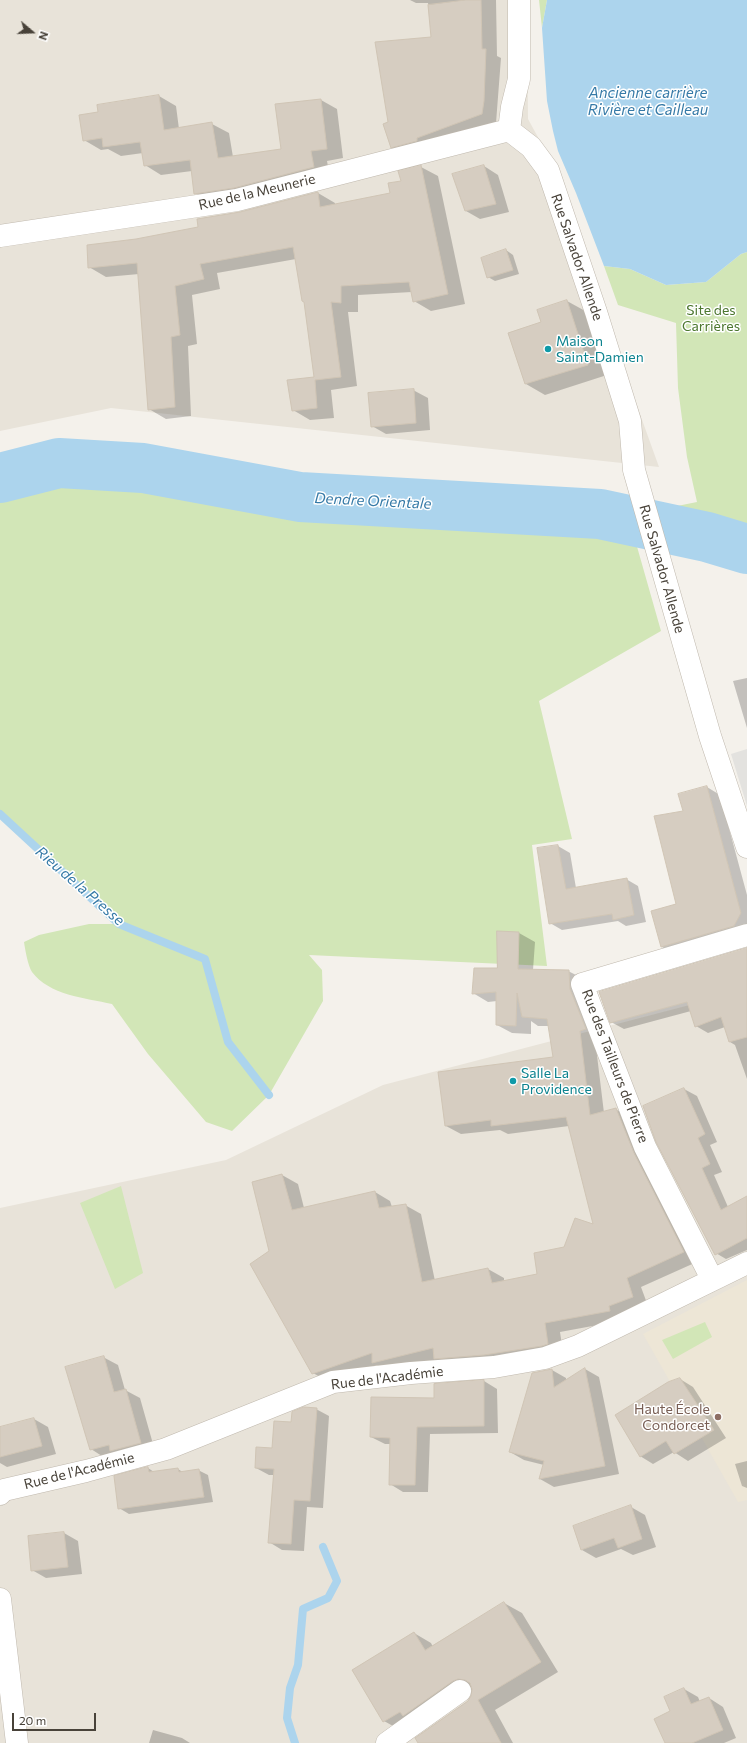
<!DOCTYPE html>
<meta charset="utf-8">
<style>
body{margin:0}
#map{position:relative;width:747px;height:1743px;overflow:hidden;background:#f4f1eb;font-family:Commissioner,sans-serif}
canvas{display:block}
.north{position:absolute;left:12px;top:12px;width:40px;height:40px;-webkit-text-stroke:3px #fff;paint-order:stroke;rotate:109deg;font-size:11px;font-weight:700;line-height:16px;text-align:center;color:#484239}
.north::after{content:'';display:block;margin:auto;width:14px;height:18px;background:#484239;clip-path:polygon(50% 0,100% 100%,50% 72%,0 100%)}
.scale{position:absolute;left:12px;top:1713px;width:84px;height:18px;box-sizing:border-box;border:2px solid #484239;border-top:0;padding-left:5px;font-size:12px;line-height:14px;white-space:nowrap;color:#484239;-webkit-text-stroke:3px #fff;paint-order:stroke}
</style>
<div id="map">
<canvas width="747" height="1743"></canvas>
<div class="north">N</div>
<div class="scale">20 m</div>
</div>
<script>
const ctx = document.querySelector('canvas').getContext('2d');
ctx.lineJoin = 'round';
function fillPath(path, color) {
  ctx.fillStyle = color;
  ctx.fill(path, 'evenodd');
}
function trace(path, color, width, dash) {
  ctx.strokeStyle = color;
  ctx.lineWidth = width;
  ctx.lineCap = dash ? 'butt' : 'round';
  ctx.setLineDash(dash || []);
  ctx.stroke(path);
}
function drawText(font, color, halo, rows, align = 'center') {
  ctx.font = font + ' Commissioner,sans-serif';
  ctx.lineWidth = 3;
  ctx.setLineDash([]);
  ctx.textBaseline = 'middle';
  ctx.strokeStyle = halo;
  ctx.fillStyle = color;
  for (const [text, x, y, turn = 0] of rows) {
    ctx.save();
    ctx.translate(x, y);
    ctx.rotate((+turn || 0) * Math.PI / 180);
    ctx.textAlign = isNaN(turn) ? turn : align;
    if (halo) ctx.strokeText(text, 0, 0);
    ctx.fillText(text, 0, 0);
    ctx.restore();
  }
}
const residential = new Path2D(`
 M 0,0 L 527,0 L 528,119 L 545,150 L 659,467 L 111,408 L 0,431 Z
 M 747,990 L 747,1743 L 0,1743 L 0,1208 L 226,1160 L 383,1085 Z`);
const education = new Path2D(`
 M 747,1280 L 747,1500 L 738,1502 L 643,1334 Z`);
const green = new Path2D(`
 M 539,0 L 547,0 L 542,28 Z
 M 747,252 L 747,549 L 679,531 L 667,508 L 697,502 L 687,457 L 678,388 L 676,323 L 618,305 L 604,266 L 630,269 L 666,285 L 706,282 L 741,254 Z
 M 59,463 L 143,468 L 300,497 L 632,529 L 661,631 L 539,701 L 572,839 L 532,845 L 547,966 L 309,955 L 322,970 L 323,1001 L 269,1095 L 232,1131 L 206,1122 L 148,1054 L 112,1004 C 85,998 49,995 32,972 C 28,966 25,949 24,942 L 39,935 L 89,924 L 119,924 L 0,814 L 0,478 Z
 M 121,1186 L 143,1273 L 115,1289 L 80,1203 Z
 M 705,1322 L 712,1337 L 673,1359 L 662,1340 Z`);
const parking = new Path2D(`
 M 747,749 L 747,806 L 731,754 Z`);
const water = new Path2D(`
 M 547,0 L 747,0 L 747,252 L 741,254 L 706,282 L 666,285 L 630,269 L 604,266 L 576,193 L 558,151 L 553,131 L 547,101 L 542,28 Z`);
const shadow = new Path2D(`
 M 410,0 L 496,0 L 497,56 L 501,58 L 496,123 L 406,156 L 391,147 L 389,123 L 433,38 L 428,3 L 416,3 Z
 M 159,96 L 176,106 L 179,129 L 212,124 L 229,133 L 233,157 L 282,150 L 321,100 L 337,109 L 343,158 L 327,161 L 330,177 L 212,203 L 195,193 L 192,171 L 161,175 L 145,165 L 143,153 L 121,156 L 108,149 L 101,150 L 84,140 L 99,113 Z
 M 484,166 L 498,175 L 509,212 L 480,219 L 466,211 Z
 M 421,167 L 438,176 L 465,304 L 431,311 L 414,301 L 412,292 L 358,295 L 358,312 L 348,312 L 357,386 L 331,390 L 334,418 L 310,420 L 293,410 L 315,378 L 306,302 L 296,259 L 217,273 L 220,289 L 192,295 L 197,344 L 188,346 L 191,416 L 166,419 L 149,409 L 139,274 L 106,277 L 89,267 L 136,240 L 200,228 L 240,213 L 318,193 L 335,203 L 335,205 L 391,194 L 402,181 Z
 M 506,250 L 513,255 L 519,274 L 495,281 L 488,277 Z
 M 567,301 L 587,312 L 607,375 L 545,395 L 526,384 L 509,333 L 542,323 Z
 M 413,390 L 428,398 L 430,430 L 386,434 L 372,426 Z
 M 747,678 L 747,728 L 733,681 Z
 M 707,787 L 720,795 L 747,895 L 747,933 L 676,955 L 662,947 L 653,911 L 677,904 L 684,812 Z
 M 558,846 L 570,853 L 576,888 L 626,879 L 638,886 L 646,922 L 626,926 L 618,921 L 562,930 L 550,923 Z
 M 498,932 L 519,933 L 535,942 L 533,970 L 568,971 L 584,979 L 595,1039 L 604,1113 L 615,1109 L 631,1118 L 699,1261 L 641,1287 L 648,1306 L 625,1320 L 560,1332 L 563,1352 L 450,1367 L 437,1360 L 388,1371 L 377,1365 L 329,1382 L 313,1373 L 270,1251 L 253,1182 L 282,1175 L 298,1184 L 304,1208 L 375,1192 L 390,1201 L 392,1207 L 405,1205 L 421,1214 L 435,1281 L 488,1269 L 504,1278 L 504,1281 L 538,1275 L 565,1248 L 595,1225 L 569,1126 L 508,1134 L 500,1130 L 461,1134 L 446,1126 L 554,1058 L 549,1026 L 538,1026 L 531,1021 L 531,1034 L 512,1033 L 497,1025 L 497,1001 L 488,1002 L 473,993 L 498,969 Z
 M 747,949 L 747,1079 L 735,1045 L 730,1042 L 725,1027 L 708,1033 L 696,1026 L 691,1011 L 624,1029 L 611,1022 Z
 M 684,1089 L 697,1096 L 717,1142 L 710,1145 L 722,1172 L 714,1175 L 728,1207 L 747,1198 L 747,1250 L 726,1259 L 714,1252 Z
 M 103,1357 L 118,1365 L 125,1390 L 140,1398 L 155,1451 L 105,1458 L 91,1449 Z
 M 585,1369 L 599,1377 L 619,1474 L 554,1487 L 540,1479 L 544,1465 L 524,1460 L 510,1452 L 552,1370 L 566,1378 L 566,1380 Z
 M 680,1379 L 693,1387 L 726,1438 L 688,1461 L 674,1452 L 653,1464 L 640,1456 Z
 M 484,1381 L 497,1389 L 498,1433 L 430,1434 L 428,1492 L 403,1492 L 390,1484 L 391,1444 L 385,1444 L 371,1437 L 435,1400 Z
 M 316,1409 L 329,1416 L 323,1508 L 307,1507 L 304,1551 L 282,1550 L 269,1542 L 274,1475 L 269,1475 L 256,1468 L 273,1449 Z
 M 34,1419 L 48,1427 L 56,1454 L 7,1467 L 0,1463 L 0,1428 Z
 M 747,1461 L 747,1488 L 742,1486 L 735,1464 Z
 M 148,1468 L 154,1472 L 178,1469 L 184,1473 L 198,1470 L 208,1475 L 213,1502 L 129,1514 L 119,1508 Z
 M 631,1507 L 645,1515 L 656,1547 L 633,1555 L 621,1549 L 596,1558 L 582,1550 Z
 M 64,1533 L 78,1541 L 82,1574 L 46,1578 L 32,1570 Z
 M 504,1603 L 522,1613 L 558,1672 L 495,1710 L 513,1743 L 419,1743 L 468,1702 L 472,1696 L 473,1689 L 402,1731 L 384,1721 L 353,1670 L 414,1633 L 431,1643 L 433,1647 Z
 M 684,1689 L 698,1697 L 700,1702 L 709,1698 L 723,1707 L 736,1738 L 724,1743 L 666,1743 L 671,1712 Z
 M 153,1730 L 182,1738 L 190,1743 L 149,1743 Z`);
const stream = new Path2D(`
 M 0,814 L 119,924 L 205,959 L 228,1042 L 269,1095
 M 295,1743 L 287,1718 L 290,1688 L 298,1665 L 303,1609 L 328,1598 L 337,1581 L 323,1547`);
const river = new Path2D(`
 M 0,478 L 59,463 L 143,468 L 300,497 L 600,514 L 707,537 L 747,549`);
const building = new Path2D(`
 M 466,0 L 481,0 L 482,49 L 486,49 L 484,101 L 482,114 L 417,138 L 417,141 L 391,148 L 383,124 L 388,122 L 375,42 L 431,37 L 428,5 Z
 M 159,95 L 164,130 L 212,122 L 218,158 L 281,149 L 275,104 L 321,99 L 327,149 L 311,151 L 314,167 L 234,188 L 194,194 L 190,160 L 144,166 L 140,142 L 103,147 L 102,138 L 83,141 L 79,115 L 98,112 L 97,105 Z
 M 421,165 L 448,294 L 413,302 L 409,282 L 341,286 L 341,303 L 331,302 L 341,377 L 315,380 L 317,408 L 292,411 L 287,380 L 314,377 L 304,302 L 302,301 L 293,247 L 200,264 L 204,279 L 175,286 L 180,335 L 171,337 L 175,407 L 148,410 L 137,263 L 88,268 L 87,245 L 136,239 L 198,227 L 197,219 L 240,212 L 318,192 L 320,207 L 390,193 L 388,183 L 401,181 L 398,171 Z
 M 484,165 L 496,204 L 465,211 L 452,174 Z
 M 506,249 L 513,270 L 487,278 L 481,258 Z
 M 567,300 L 588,365 L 525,384 L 508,333 L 541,322 L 537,310 Z
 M 414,389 L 416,423 L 371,427 L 368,393 Z
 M 707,786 L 741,913 L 734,926 L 661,947 L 651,911 L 676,904 L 654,816 L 683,811 L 678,794 Z
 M 558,845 L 566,889 L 627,878 L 634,915 L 613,920 L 612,914 L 549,924 L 537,848 Z
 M 497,931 L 519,932 L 518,969 L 569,970 L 570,989 L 586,1029 L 580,1031 L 590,1115 L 616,1108 L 634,1153 L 684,1252 L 627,1278 L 633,1297 L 609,1306 L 610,1311 L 545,1323 L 548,1344 L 542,1346 L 484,1355 L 434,1359 L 433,1348 L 372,1363 L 372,1353 L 312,1374 L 250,1264 L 269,1251 L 252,1182 L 282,1174 L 292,1210 L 375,1191 L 379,1208 L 406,1204 L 422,1282 L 488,1268 L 492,1283 L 537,1274 L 534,1253 L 564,1247 L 575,1218 L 593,1224 L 566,1117 L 491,1126 L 491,1120 L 445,1126 L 438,1072 L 553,1057 L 547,1019 L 522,1017 L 517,993 L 516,1026 L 496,1025 L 496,992 L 472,994 L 474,968 L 497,968 Z
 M 747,948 L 747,1037 L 729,1042 L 721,1017 L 695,1027 L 687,1002 L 610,1023 L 599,992 Z
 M 684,1088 L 705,1134 L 698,1138 L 710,1164 L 702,1168 L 721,1210 L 747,1196 L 747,1238 L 715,1255 L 656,1142 L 643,1106 Z
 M 104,1356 L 114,1392 L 126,1389 L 141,1443 L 110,1451 L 109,1445 L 90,1450 L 65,1367 Z
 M 585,1368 L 605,1466 L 539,1479 L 544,1461 L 509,1452 L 532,1373 L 552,1369 L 554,1387 Z
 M 680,1378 L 714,1430 L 674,1454 L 666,1441 L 640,1457 L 615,1415 L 668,1382 Z
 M 484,1380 L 484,1426 L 417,1427 L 415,1485 L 389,1485 L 390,1438 L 370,1437 L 371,1397 L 434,1398 L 434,1384 Z
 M 304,1407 L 317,1408 L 310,1501 L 294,1500 L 291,1544 L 268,1543 L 274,1469 L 255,1468 L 256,1447 L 272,1448 L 274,1421 L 291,1422 L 292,1412 Z
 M 34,1418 L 42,1446 L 0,1457 L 0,1427 Z
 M 148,1467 L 149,1472 L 178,1468 L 179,1472 L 199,1469 L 204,1497 L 118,1509 L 114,1476 Z
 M 631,1505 L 642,1539 L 618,1548 L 614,1538 L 581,1550 L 573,1526 Z
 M 64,1532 L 68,1567 L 31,1571 L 28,1536 Z
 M 504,1602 L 541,1662 L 478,1700 L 501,1743 L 418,1743 L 415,1738 L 468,1701 L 471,1696 L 472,1689 L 470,1683 L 465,1680 L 458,1679 L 453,1681 L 403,1716 L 400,1712 L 383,1722 L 352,1670 L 414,1632 L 425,1650 Z
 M 684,1688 L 691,1704 L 709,1697 L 723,1730 L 692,1743 L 665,1743 L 654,1719 L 670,1711 L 664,1697 Z`);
const minor = new Path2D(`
 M 509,130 L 531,147 L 548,170 L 596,312 L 630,421 L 634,470 L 710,736 L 747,847
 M 509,130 L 512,107 L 519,79 L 519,0
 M 0,236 L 237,200 L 509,130
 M 712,1279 L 645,1147 L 582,984 L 747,935
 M 0,1494 L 4,1490 L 86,1471 L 166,1449 L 333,1382 L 411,1373 L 494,1367 L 545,1358 L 578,1346 L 747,1263
 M 0,1599 L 17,1743
 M 387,1743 L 460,1691`);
const markers = [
 [548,349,4,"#0f9aa8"],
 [513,1081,4,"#0f9aa8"],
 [718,1417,4,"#8d6e63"]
];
const streetNames = [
 ["Rue de la Meunerie",257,192,-13],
 ["Rue Salvador Allende",577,257,71],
 ["Rue Salvador Allende",662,569,74],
 ["Rue des Tailleurs de Pierre",615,1066,69],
 ["Rue de l'Académie",387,1378,-7],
 ["Rue de l'Académie",79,1471,-14]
];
const parkNames = [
 ["Site des",711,310],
 ["Carrières",711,326]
];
const cultureNames = [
 ["Maison",556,341],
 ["Saint-Damien",556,357],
 ["Salle La",521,1073],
 ["Providence",521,1089]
];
const educationNames = [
 ["Haute École",710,1409],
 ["Condorcet",710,1425]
];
const waterNames = [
 ["Ancienne carrière",648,93],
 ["Rivière et Cailleau",648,110],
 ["Dendre Orientale",373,501,3],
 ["Rieu de la Presse",80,886,41]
];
fillPath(residential, '#e8e3d9');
fillPath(education, '#ede6d6');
fillPath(green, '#d2e6b7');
fillPath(parking, '#e3e2df');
fillPath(water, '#acd4ed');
fillPath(shadow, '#0003');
trace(stream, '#acd4ed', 8);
trace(river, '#acd4ed', 50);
fillPath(building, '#d6cdc1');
trace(building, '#d0c5b5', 1);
trace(minor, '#c0b9ae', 23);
trace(minor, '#fff', 22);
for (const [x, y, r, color] of markers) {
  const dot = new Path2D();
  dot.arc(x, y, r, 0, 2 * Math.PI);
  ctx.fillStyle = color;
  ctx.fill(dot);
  trace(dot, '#fff', 1.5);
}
drawText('14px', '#484239', '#fff', streetNames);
drawText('14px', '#4c772f', '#fff', parkNames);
drawText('14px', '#0d838f', '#fff', cultureNames, 'left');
drawText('14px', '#785e54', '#fff', educationNames, 'right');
drawText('italic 15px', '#367aa7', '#fff', waterNames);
</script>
